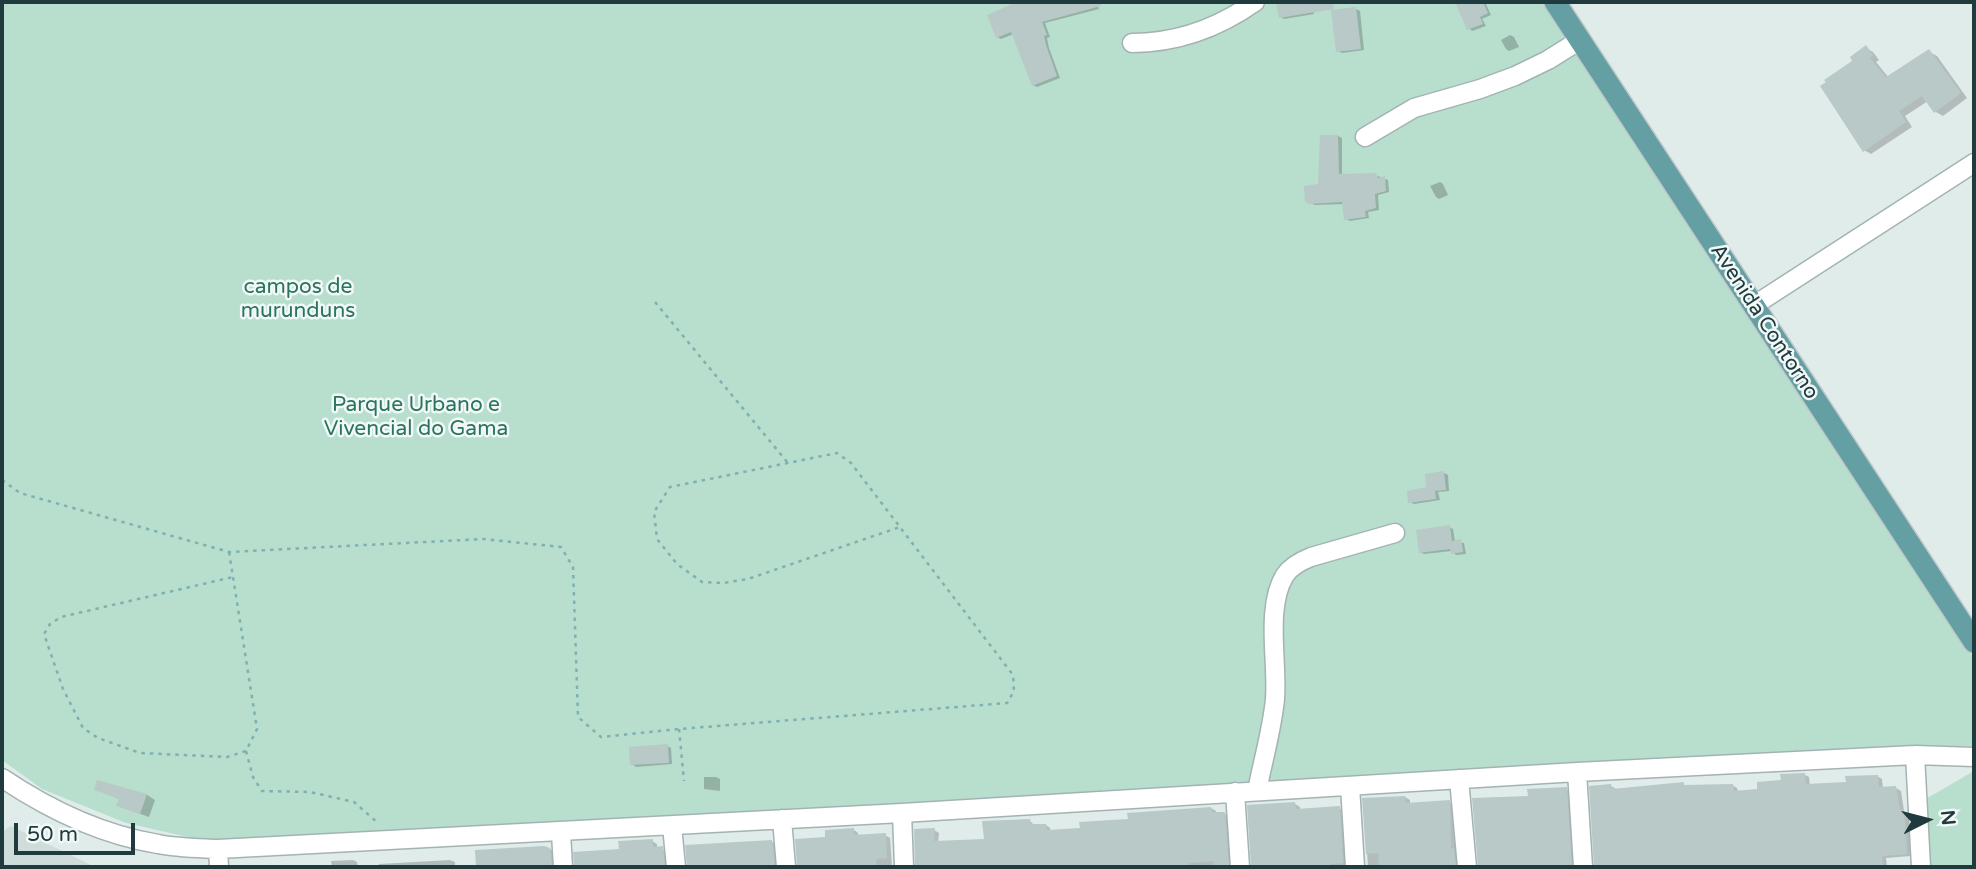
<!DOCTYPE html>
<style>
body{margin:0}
#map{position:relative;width:1976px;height:869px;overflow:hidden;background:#e0ecea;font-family:"Varela Round",sans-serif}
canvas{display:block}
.frame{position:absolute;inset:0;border:4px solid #203b3d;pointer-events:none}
.north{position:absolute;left:1892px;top:785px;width:70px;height:70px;-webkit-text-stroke:5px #f1f8f7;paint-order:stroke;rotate:84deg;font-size:19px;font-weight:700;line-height:28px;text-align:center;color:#203b3d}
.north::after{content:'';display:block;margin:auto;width:24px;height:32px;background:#203b3d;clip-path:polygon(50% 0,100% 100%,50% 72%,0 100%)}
.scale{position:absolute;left:14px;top:823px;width:121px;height:32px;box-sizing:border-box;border:4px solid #203b3d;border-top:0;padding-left:9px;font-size:21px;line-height:24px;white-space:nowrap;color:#203b3d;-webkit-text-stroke:5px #f1f8f7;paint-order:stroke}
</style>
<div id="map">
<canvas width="1976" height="869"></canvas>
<div class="frame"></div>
<div class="north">N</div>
<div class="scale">50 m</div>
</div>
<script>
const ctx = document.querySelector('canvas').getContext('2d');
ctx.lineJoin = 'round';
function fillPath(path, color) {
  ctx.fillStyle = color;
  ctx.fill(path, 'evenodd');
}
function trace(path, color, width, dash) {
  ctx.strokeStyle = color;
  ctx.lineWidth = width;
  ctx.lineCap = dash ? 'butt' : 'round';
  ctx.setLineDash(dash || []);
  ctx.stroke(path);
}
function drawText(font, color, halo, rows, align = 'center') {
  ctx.font = font + ' "Varela Round",sans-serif';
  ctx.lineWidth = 5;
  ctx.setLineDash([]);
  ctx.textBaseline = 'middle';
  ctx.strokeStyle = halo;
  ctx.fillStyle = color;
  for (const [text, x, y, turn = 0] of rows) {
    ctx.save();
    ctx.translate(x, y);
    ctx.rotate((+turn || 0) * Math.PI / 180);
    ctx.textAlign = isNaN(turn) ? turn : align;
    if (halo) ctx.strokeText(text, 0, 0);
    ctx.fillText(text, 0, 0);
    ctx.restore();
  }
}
const built = new Path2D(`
 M 11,826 L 95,867 L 2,867 L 2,832 Z`);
const green = new Path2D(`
 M 2,2 L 1542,2 L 1974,659 L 1974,746 L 1900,746 L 214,843 L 126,823 L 42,789 L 2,760 Z
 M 1974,771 L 1974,867 L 1929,867 L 1924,800 Z`);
const shadow = new Path2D(`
 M 1022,2 L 1097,2 L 1099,9 L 1045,23 L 1050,37 L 1047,38 L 1049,48 L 1060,78 L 1037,87 L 1033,85 L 1014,34 L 1001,39 L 997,37 L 989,16 Z
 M 1278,2 L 1312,2 L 1314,14 L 1284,19 L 1281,17 Z
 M 1457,2 L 1485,2 L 1491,15 L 1482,19 L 1486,26 L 1472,31 L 1469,28 Z
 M 1356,9 L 1360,11 L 1364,50 L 1342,53 L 1338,51 Z
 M 1510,35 L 1514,37 L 1519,47 L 1509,51 L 1506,49 L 1501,40 Z
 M 1866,48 L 1873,52 L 1879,60 L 1876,62 L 1889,78 L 1929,52 L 1937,56 L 1967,98 L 1943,116 L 1936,112 L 1928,101 L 1905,116 L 1912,127 L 1871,154 L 1864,150 L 1854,62 Z
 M 1338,136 L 1342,138 L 1342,176 L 1375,175 L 1388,180 L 1389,192 L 1378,195 L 1379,210 L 1368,212 L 1369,218 L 1350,221 L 1346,219 L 1344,204 L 1315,205 L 1307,201 L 1320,186 Z
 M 1440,182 L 1443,184 L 1448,195 L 1439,199 L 1436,197 L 1430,186 Z
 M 1444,473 L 1448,475 L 1449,491 L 1438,492 L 1440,500 L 1414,504 L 1410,502 Z
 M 1449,527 L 1453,529 L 1455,542 L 1464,543 L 1466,554 L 1456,555 L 1452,551 L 1424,554 L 1420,552 Z
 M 667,746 L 671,748 L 672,764 L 636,767 L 632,764 Z
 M 1805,775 L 1809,777 L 1810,786 L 1847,784 L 1877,776 L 1882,779 L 1883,789 L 1896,788 L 1901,791 L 1904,811 L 1908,814 L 1911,856 L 1886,858 L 1887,867 L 1738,867 L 1731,798 L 1715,800 L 1718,867 L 1596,867 L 1591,787 L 1611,786 L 1616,789 L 1683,784 L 1688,787 L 1732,785 L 1737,788 L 1738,792 L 1759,791 Z
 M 704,777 L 716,777 L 720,779 L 720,791 L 704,789 Z
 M 98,783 L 147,795 L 155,800 L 149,817 L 118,806 L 121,800 L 96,789 Z
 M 1566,789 L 1571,792 L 1576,867 L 1480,867 L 1474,800 L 1530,797 Z
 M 1405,797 L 1410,800 L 1410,804 L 1449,802 L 1454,805 L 1456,852 L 1458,853 L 1460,867 L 1368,867 L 1364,800 Z
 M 1295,804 L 1300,807 L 1300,810 L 1339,808 L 1344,811 L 1348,867 L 1253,867 L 1249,807 Z
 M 1211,808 L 1216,811 L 1216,814 L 1224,814 L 1229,816 L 1233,867 L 917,867 L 916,831 L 934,830 L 939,833 L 938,843 L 986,841 L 1030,821 L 1035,826 L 1046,825 L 1050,828 L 1051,832 L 1082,830 Z
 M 854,830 L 858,833 L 859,837 L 885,835 L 890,838 L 892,867 L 798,867 L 797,840 L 827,839 Z
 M 652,841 L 657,844 L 657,848 L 667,851 L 669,867 L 575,867 L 575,853 L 621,851 Z
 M 772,842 L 777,844 L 779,867 L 688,867 L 687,847 Z
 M 550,849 L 555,852 L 556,867 L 477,867 L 477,852 Z
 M 353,860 L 357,862 L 358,867 L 325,867 L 332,867 L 331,861 Z
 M 450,860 L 455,862 L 455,867 L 378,867 L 379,864 Z`);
const building = new Path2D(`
 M 1017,2 L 1100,2 L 1101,6 L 1042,22 L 1047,35 L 1044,36 L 1046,45 L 1057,76 L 1032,86 L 1011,32 L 996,38 L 987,15 Z
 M 1276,2 L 1333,2 L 1334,9 L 1279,18 Z
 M 1455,2 L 1483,2 L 1488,13 L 1480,17 L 1483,24 L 1467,30 Z
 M 1356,7 L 1361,49 L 1336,52 L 1331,10 Z
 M 1866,45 L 1873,55 L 1870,58 L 1886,77 L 1929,49 L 1961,93 L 1934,113 L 1922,96 L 1899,111 L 1906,122 L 1863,152 L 1820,86 L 1826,82 L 1824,80 L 1852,61 L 1850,57 Z
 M 1320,135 L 1338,135 L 1339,174 L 1376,173 L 1378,178 L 1385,176 L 1386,191 L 1375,194 L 1376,208 L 1365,211 L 1366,217 L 1344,220 L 1342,202 L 1310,204 L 1305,202 L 1304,186 L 1318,184 Z
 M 1444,471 L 1446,490 L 1435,491 L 1436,499 L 1408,503 L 1407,491 L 1426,487 L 1425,474 Z
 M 1450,525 L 1452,541 L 1461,539 L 1463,552 L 1451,554 L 1450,549 L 1419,553 L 1416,530 Z
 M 668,744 L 669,763 L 630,765 L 629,747 Z
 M 1805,773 L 1806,784 L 1846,782 L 1845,776 L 1878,775 L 1879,787 L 1896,786 L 1900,810 L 1904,809 L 1907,854 L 1882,856 L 1883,867 L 1594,867 L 1589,786 L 1611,784 L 1612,789 L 1684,782 L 1684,785 L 1733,784 L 1734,791 L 1757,789 L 1757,782 L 1781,780 L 1780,774 Z
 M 97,780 L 147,794 L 140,814 L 116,806 L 119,799 L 94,790 Z
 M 1567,787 L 1572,867 L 1478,867 L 1472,798 L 1528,796 L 1527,789 Z
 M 1405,796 L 1406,803 L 1450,800 L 1451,849 L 1454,848 L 1456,867 L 1379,867 L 1378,853 L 1366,854 L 1362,798 Z
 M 1295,802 L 1296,809 L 1340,806 L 1343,863 L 1330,864 L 1330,867 L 1251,867 L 1247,805 Z
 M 1211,807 L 1212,812 L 1225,812 L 1229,867 L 1214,867 L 1213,861 L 1189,863 L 1189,867 L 915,867 L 914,829 L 935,828 L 934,841 L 984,839 L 982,821 L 1030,819 L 1031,824 L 1046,824 L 1047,830 L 1080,828 L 1079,822 L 1128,819 L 1127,813 Z
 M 854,828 L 854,835 L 886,833 L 887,858 L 876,859 L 877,867 L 797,867 L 795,839 L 825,837 L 825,830 Z
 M 653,839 L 653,847 L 663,846 L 665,867 L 574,867 L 573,852 L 619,849 L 618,841 Z
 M 772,840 L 775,867 L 687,867 L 685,845 Z
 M 544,846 L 550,848 L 552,867 L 476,867 L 475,850 Z`);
const path = new Path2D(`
 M 655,302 L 788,463
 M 2,480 L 20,493 L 229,552 L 483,539 L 561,547 L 573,567 L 578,717 L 601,737 L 679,729 L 1007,703 L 1014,691 L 1013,675 L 851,463 L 837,453 L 670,487 L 654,512 L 657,539 L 677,564 L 702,582 L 723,583 L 748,579 L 900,527
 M 229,552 L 233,577 L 257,729 L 246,751 L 227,757 L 140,753 L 98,738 L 83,728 L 63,689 L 44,634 L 50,624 L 61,617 L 233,577
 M 679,729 L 684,781
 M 246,751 L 253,777 L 262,791 L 310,792 L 354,802 L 378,823`);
const minor = new Path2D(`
 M 1132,43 C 1178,43 1218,28 1255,2
 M 1365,137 L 1414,108 L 1480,89 L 1515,76 L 1548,60 L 1580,40
 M 1753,306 L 1974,163
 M 1915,755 L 1921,867
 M 1577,772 L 1583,867
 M 2,778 C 48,809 103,835 158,844 C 177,848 198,848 218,849 L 902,813 L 1577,772 L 1915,755 L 1974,757
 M 1459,779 L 1467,867
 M 1350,786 L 1355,867
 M 1257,791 C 1263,760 1272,730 1275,699 C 1278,663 1265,607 1285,575 C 1291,566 1301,561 1311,557 L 1395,533
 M 1235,792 L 1240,867
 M 902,813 L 904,867
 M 782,819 L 786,867
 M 672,826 L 676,867
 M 561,833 L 563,867
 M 218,849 L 219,867`);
const major = new Path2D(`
 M 1555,2 L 1974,642`);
const parkNames = [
 ["campos de",298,287],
 ["murunduns",298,311],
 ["Parque Urbano e",416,405],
 ["Vivencial do Gama",416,429]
];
const streetNames = [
 ["Avenida Contorno",1764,322,57]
];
fillPath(built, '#cedcda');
fillPath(green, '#b8dece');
fillPath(shadow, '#0003');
fillPath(building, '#b8c9c7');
trace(minor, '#a3b3b3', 21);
trace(major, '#c1c8c9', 24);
trace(path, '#7fb1b0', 2.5, [3.5, 5]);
trace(minor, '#fff', 18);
trace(major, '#639fa3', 21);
drawText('21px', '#29755e', '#f1f8f7', parkNames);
drawText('21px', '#203b3d', '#f1f8f7', streetNames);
</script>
